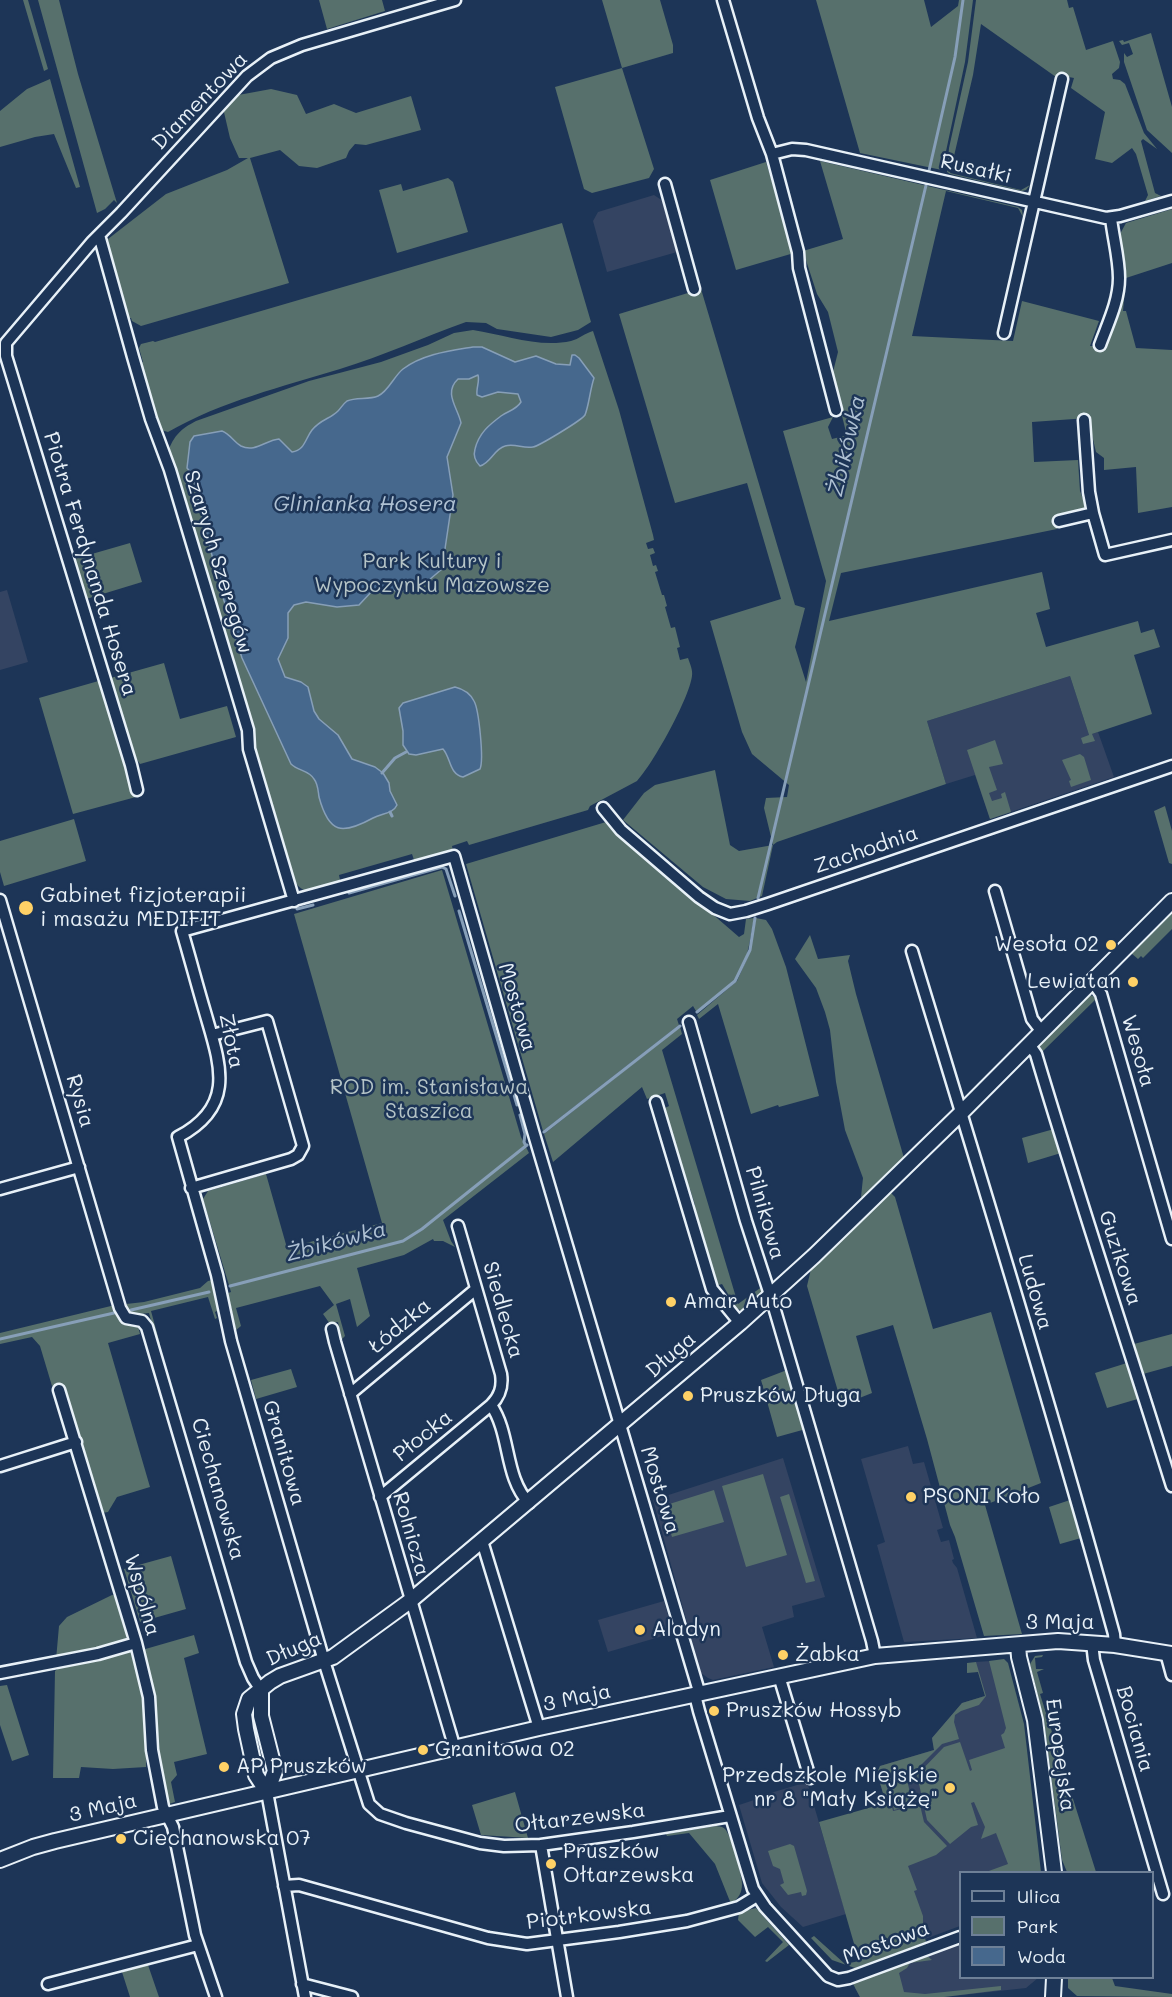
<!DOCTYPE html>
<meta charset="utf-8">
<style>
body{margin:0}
#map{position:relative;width:1172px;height:1997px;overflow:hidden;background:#1d3557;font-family:Mali,sans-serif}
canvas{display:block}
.legend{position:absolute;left:959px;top:1871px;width:195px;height:108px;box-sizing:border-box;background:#1d3557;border:2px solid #6e8097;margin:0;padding:8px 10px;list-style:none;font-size:18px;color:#e8f1f8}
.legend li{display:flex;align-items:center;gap:12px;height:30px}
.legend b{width:30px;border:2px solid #6e8097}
</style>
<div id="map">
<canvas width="1172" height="1997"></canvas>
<ul class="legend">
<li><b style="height:8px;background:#1d3557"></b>Ulica</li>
<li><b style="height:16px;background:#57706c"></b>Park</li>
<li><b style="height:16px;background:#46688d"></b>Woda</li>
</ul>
</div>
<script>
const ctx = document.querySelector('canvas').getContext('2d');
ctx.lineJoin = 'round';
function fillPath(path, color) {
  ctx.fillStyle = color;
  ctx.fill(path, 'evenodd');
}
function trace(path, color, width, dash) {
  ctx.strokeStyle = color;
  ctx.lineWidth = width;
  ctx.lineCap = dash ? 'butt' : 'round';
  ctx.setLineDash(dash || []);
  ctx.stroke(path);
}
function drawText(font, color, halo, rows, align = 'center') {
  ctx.font = font + ' Mali,sans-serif';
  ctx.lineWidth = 5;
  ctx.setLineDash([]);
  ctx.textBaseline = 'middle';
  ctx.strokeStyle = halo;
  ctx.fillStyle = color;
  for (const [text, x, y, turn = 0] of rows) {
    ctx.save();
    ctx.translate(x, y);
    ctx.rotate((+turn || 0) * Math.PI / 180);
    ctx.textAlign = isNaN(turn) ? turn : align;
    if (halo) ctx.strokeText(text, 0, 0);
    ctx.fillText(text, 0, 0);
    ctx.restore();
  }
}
const built = new Path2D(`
 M 654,195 L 663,201 L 677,252 L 607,272 L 593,221 L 598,212 Z
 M 7,590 L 28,662 L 0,670 L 0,592 Z
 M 1070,676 L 1089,735 L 1098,732 L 1114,777 L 990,819 L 975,775 L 946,784 L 927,721 Z
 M 908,1446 L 913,1464 L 924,1462 L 943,1528 L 937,1530 L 941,1542 L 949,1540 L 954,1559 L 952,1560 L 953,1563 L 957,1568 L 977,1638 L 904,1642 L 877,1545 L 885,1542 L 861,1459 Z
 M 783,1458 L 825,1597 L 792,1606 L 794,1617 L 762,1627 L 774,1667 L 713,1680 L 708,1678 L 701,1673 L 653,1500 Z
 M 664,1601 L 673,1633 L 608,1652 L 598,1620 Z
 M 991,1661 L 1020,1757 L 1015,1872 L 960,1872 L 960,1926 L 925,1939 L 877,1773 L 880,1766 L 934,1750 L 932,1738 L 962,1703 L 985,1696 L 975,1662 Z
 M 807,1782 L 846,1914 L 803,1927 L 781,1907 L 762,1883 L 739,1805 L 754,1800 L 754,1798 Z
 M 960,1942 L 960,1978 L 1038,1978 L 1026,1988 L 944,1997 L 860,1997 L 855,1988 L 883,1971 Z`);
const green = new Path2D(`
 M 23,0 L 28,0 L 48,69 L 44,71 Z
 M 38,0 L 59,0 L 78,74 L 117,203 L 114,200 L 105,209 L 97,213 Z
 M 319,0 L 382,0 L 385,11 L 327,29 Z
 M 602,0 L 660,0 L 673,45 L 673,53 L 622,68 L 654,169 L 649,178 L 592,193 L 584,189 L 555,87 L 622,68 Z
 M 816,0 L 924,0 L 931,27 L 958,6 L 959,0 L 973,0 L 965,62 L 942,170 L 860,153 Z
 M 976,0 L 1067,0 L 1069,8 L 1073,7 L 1086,50 L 1113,41 L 1120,62 L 1119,68 L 1112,74 L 1113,79 L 1120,80 L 1125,84 L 1144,133 L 1157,149 L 1143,139 L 1141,141 L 1155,193 L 1161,196 L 1145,201 L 1148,195 L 1136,154 L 1132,148 L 1112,163 L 1095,159 L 1105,112 L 1071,88 L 1074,78 L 1058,75 L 1056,77 L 981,24 L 973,75 L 950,173 L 1021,190 L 1030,185 L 1026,190 L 1022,191 L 950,174 L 947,172 L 949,148 L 968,62 Z
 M 1151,33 L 1172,107 L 1172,153 L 1147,130 L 1124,62 L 1124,53 L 1127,57 L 1133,54 L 1129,43 L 1122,45 L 1119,41 L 1123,40 L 1124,42 Z
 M 50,79 L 80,187 L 76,188 L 54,134 L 35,137 L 0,147 L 0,111 L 27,89 Z
 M 271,89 L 297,95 L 306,114 L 334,104 L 356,113 L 411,96 L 421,130 L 366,145 L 355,144 L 349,151 L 346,158 L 317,168 L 299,166 L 280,150 L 250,158 L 289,283 L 141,326 L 132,321 L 131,318 L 128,318 L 110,258 L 108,239 L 166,194 L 227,170 L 248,158 L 239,158 L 230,138 L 223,108 L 233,96 Z
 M 820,161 L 1018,207 L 1022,210 L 1023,217 L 1018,208 L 946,191 L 912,336 L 1013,341 L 1022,301 L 1099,321 L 1090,346 L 1104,346 L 1117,313 L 1117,234 L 1120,234 L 1126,223 L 1172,209 L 1172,263 L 1126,278 L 1123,311 L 1126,311 L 1136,348 L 1172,350 L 1172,507 L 1138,513 L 1136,467 L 1104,470 L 1104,458 L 1096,452 L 1088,418 L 1032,422 L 1034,462 L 1078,460 L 1080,491 L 1086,506 L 1085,509 L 1056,519 L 1057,529 L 841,573 L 829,621 L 1042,572 L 1050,609 L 1036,613 L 1046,647 L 1138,621 L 1141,633 L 1154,629 L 1160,647 L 1134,655 L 1152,714 L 1092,734 L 1095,741 L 1083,744 L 1081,738 L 1089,735 L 1070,676 L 927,721 L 946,784 L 777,842 L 773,845 L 762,896 L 750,901 L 726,899 L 703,887 L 623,820 L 644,793 L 655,785 L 715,770 L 730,845 L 739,851 L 773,845 L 764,808 L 766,798 L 787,797 L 789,785 L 752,754 L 742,732 L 710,621 L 781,599 L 747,483 L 675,503 L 619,314 L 701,289 L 795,605 L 805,608 L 795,647 L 806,682 L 826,581 L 783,431 L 833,417 L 828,427 L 832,439 L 844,436 L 846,432 L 832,376 L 838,352 L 828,312 L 817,294 L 803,251 L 843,239 Z
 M 766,162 L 794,253 L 736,270 L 710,180 Z
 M 448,178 L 453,182 L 468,232 L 397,253 L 379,190 L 401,184 L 403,191 Z
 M 562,223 L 591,322 L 578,330 L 551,337 L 497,329 L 486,323 L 466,322 C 424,337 383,356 340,369 C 282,387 222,401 168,432 L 161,430 L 141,363 L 143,362 L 139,348 L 141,344 L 153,341 L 155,342 Z
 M 473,330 C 505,335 539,348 571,341 C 579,339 585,333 593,331 L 619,410 L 653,535 L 654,540 L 646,543 L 648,549 L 653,548 L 655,553 L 650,555 L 653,566 L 656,565 L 658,571 L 655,572 L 662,595 L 664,595 L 667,606 L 665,607 L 671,628 L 675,627 L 680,647 L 677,648 L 680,660 L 688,658 C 690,664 693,670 692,676 C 689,699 653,764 637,781 L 590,806 L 588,810 L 469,845 L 467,841 L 452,846 L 453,851 L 415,863 L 412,854 L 339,875 L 341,885 C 327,888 303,899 295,881 L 168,452 C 174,435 181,429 196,421 L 309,381 L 381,362 L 428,345 L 454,333 Z
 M 130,543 L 142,582 L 83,600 L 71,560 Z
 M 164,663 L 180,719 L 227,706 L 236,737 L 140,764 L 129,748 L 107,679 Z
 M 102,680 L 136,797 L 73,814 L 39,698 Z
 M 995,740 L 1003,764 L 989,767 L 997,790 L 989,793 L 992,801 L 1002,798 L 1001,794 L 1005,792 L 1011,812 L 990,819 L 967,750 Z
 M 1080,754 L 1084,757 L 1091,780 L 1071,787 L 1069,781 L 1071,780 L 1062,760 Z
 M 1165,806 L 1172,831 L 1172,864 L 1169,863 L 1154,811 Z
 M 74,819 L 86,861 L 4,886 L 0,872 L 0,841 Z
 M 606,822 L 739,937 L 744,934 L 746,919 L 754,918 C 750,939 748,964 734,981 C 724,993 708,1002 696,1011 L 693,1006 L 677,1019 L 679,1025 L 543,1131 L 466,864 Z
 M 442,870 L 521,1137 L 529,1153 L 443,1220 L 451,1241 L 455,1247 L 443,1241 L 434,1241 L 433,1239 L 404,1255 L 357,1268 L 370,1316 L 357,1327 L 350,1299 L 336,1304 L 345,1336 L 342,1339 L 338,1322 L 330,1324 L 323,1314 L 334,1305 L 320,1286 L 236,1308 L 241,1326 L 236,1330 L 228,1293 L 231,1292 L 203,1199 L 208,1191 L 266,1174 L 287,1248 L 382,1223 L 294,914 Z
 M 1172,912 L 1172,929 L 1143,958 L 1141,956 L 1138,959 L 1131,953 Z
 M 756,918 L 766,920 L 772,929 L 786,967 L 819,1096 L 779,1107 L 778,1105 L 751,1114 L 718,1004 L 699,1019 L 697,1015 L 737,981 L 750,952 Z
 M 810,935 L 818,959 L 850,955 L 848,961 L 856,994 L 904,1158 L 863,1197 L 861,1197 L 863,1178 L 845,1130 L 836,1082 L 830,1030 L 825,1012 L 816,988 L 795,959 Z
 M 1090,995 L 1093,996 L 1096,999 L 1042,1052 L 1040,1047 L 1041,1043 Z
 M 680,1027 L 682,1034 L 662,1050 L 738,1304 L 763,1286 L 764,1291 L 742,1311 L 735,1307 L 732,1309 L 727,1303 L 731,1299 L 722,1284 L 715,1286 L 691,1207 L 695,1205 L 690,1189 L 686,1190 L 663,1109 L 669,1106 L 665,1093 L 647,1099 L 642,1087 L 553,1162 L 544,1134 Z
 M 1054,1129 L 1061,1153 L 1028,1163 L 1022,1138 Z
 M 891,1193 L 895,1197 L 933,1329 L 991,1312 L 1041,1483 L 985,1505 L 1022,1634 L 984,1636 L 955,1537 L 950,1525 L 927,1439 L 893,1325 L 856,1336 L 872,1393 L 842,1405 L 807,1286 L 811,1269 Z
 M 213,1280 L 219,1310 L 215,1312 L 217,1318 L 215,1319 L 208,1297 L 151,1311 L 160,1344 L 157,1342 L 149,1313 L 131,1315 L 126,1304 L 144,1302 L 200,1288 L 208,1281 Z
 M 115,1305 C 121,1324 120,1321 138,1326 L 140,1334 L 108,1343 L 150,1487 L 117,1497 L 108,1512 L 102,1513 L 61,1385 L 52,1386 L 40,1346 L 32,1337 L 0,1344 L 0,1333 Z
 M 1172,1334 L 1172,1366 L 1143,1374 L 1134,1344 Z
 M 1130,1362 L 1141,1398 L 1107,1408 L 1095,1373 Z
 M 291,1369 L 297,1387 L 256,1399 L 251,1380 Z
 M 787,1370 L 806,1429 L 777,1437 L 761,1380 Z
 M 763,1474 L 787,1555 L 746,1567 L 722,1486 Z
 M 714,1490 L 724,1522 L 672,1537 L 663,1506 Z
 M 789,1494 L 815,1581 L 806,1583 L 780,1497 Z
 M 1070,1500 L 1081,1538 L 1060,1544 L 1049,1507 Z
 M 171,1556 L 186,1609 L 140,1622 L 124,1569 Z
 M 112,1595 L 118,1596 C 122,1609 136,1635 121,1644 L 56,1660 L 59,1626 L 67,1617 Z
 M 194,1635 L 199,1653 L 184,1658 L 207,1754 L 174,1762 L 177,1775 L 171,1782 L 175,1802 L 166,1805 L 142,1650 Z
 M 121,1650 L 129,1651 L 134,1653 L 146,1701 L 147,1723 L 146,1767 L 113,1769 L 81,1767 L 79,1778 L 53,1778 L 55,1671 L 60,1667 Z
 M 1043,1655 L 1042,1657 L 1035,1658 L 1036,1669 L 1044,1669 L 1037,1672 L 1043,1693 L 1040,1694 L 1096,1872 L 1067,1872 L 1062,1860 L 1044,1721 L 1030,1664 L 1035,1656 Z
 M 1004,1659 L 1008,1663 L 1024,1724 L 1041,1872 L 986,1872 L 1008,1864 L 996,1833 L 981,1839 L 985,1827 L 974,1802 L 971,1803 L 978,1825 L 971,1827 L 950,1844 L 927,1820 L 917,1775 L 944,1747 L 960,1742 L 970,1771 L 972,1770 L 969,1760 L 1005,1748 L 1001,1735 L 1004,1733 L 1006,1728 L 989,1661 Z
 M 976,1662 L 986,1696 L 979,1705 L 961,1711 L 955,1715 L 954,1722 L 959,1739 L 942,1744 L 909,1777 L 899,1778 L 886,1783 L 893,1811 L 920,1805 L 924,1822 L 947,1846 L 936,1855 L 908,1866 L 917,1890 L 914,1891 L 923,1916 L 923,1929 L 926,1942 L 855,1968 L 832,1960 L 811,1938 L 814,1936 L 845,1964 L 859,1961 L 819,1822 L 886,1803 L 877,1773 L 880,1766 L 934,1750 L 932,1738 L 962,1703 L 985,1696 L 978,1672 L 967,1673 L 967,1663 Z
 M 7,1685 L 29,1755 L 12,1761 L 0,1725 L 0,1686 Z
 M 907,1780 L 913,1805 L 894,1810 L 888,1784 Z
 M 515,1792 L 528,1838 L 481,1835 L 472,1805 Z
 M 716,1826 C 720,1827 722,1826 725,1829 C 731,1835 742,1875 742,1884 C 742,1892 739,1899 731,1903 L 729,1899 L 715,1864 L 689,1833 L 667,1836 L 666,1834 Z
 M 790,1844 L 794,1846 L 807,1891 L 806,1895 L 802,1896 L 801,1892 L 788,1895 L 780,1885 L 784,1883 L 780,1869 L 773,1866 L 768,1851 Z
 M 756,1908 L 789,1945 L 767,1962 L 765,1961 L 783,1942 L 768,1927 L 755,1937 L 738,1920 L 739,1912 Z
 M 926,1955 L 932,1960 L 910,1963 L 907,1968 L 899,1973 L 904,1992 L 925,1994 L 1001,1986 L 1001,1990 L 944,1997 L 860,1997 L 852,1982 Z
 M 148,1965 L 159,1997 L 130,1997 L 122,1972 Z
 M 1068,1978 L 1112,1978 L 1115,1986 L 1172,1994 L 1172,1997 L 1077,1996 L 1068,1988 Z`);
const water = new Path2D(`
 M 473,347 L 482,347 L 515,362 L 536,356 L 556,364 L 570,365 L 572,355 L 575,355 L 579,358 L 594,378 C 590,390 589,405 585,415 C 582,420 539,446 533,447 C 523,449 515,443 505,446 C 494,449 491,463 480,466 C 475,461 473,456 475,449 C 479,433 489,425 501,416 C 508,411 516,410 521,402 L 518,394 L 498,392 L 482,397 L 477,395 C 476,388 480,381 478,375 L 469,379 L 458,379 C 443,393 458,408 461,423 L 447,457 L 453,495 L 442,569 L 416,591 L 373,590 L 359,605 L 337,607 L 306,602 L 294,605 L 288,613 L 288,638 L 278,659 L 285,677 L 301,682 L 308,687 L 314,711 L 319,719 L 338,735 L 352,759 L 375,767 L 383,773 L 389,783 L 390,791 L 397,805 C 393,814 382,813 373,818 C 342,835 329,834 319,797 C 318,790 318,784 314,779 C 309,770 298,771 291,764 L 242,658 L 220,588 L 192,474 L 187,468 L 190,442 L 194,436 L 222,431 C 230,434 234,442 241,446 C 255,453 266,440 279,439 L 292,452 C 305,450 305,439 312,430 C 321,419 330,419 338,411 C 341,408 343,404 347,401 C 356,397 369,400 378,396 C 388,392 394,376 403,369 C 423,354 449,351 473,347 Z
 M 455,687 C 463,689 470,693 474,701 C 479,710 484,760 480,769 L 463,777 C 449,774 451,758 443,749 L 416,755 L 409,754 L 403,745 L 403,731 L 399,708 L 403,703 Z`);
const stream = new Path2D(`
 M 928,175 L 955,57 L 963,0
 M 382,773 L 395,758 L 406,752
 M 390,812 L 392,816
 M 349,893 L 442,867 L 446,869 L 455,896
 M 758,898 L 927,181
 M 297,909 L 313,905
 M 459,911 L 517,1105
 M 697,1012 L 735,981 L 750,950 L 755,918
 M 520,1115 L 525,1134 L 524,1142 L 526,1146
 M 544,1132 L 680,1026
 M 230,1286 L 403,1241 L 422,1229 L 527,1145
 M 131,1310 L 209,1292
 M 0,1339 L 114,1313`);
const street = new Path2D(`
 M 723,0 L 758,118 L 772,154 L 798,252 L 799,268 L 836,410
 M 772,154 L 792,149 L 806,150 L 1106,218 L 1120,216 L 1172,201
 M 665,184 L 694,289
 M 99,235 L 133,357 L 151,419 L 170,470 L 248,730 L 249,749 L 294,901
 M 1004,333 L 1062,79
 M 1100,345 C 1108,323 1119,301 1119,278 C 1119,258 1113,237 1111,218
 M 1093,513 L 1105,555 L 1172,540
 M 1059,521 L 1093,513 L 1089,492 L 1084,420
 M 137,790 L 131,765 L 6,356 L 6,343 L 92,242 L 121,213 L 247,76 L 271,58 L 302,45 L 455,0
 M 603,808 L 621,830 L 699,897 L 715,908 L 730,914 L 746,911 L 768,904 L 1172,766
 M 995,891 L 1032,1019 L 1042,1032
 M 0,900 L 120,1308 L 126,1318 L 142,1321 L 147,1327 L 246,1662 L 253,1678 L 261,1690
 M 912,951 C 981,1178 1051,1405 1114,1634 L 1115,1645
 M 1092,981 L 1101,994 L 1172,1239
 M 689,1022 L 746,1221 L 774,1307 L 872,1641 L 875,1656
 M 1029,1044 L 1036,1054 C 1079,1199 1127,1341 1172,1486
 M 656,1102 L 712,1289 L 740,1323
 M 191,1188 L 291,1159 L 298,1155 L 303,1146 L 267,1021 L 212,1035
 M 0,1189 L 79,1167
 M 458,1226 L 501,1374 C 503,1387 500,1396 491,1405 C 511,1434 504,1477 529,1503
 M 332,1329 L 335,1342 L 455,1749
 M 59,1390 L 136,1643 L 149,1697 L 152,1750 L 163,1807 L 173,1827 L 195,1935 L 216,1997
 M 350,1394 L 476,1289
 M 0,1466 L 76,1442
 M 380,1497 L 491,1405
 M 482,1541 L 539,1728
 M 1092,1643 L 1094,1660 L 1163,1894
 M 1166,1653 L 1172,1675
 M 0,1673 L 98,1654 L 136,1643
 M 779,1676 L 810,1778
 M 267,1792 L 305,1997
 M 730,1816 L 633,1832 L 541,1845 L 504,1846 L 480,1843 L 406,1823 L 380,1814 L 369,1804 L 324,1661 L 231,1341 L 217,1275 L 178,1137 C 237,1106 220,1064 205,1012 C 197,985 190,958 182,931 L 454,856 L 533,1131 L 698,1688 L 696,1699 L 699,1711 L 753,1889 L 765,1907 L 828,1976 L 838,1980 L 849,1978 L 960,1937
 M 541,1845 L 567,1997
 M 284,1886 L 299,1885 L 488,1938 L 527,1944 L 619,1932 L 687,1921 L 739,1907 L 757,1896
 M 48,1984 L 198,1945
 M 302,1984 L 352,1997`);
const secondary = new Path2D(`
 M 1018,1645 L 1019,1657 L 1035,1720 L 1054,1872
 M 261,1690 L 261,1716 L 275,1771 L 267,1792
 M 267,1792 L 256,1775 L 246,1729 L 244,1714 L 249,1699 L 270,1682 L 280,1676 L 333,1657 L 410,1601 L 740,1323 L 814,1256 L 961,1113 L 1172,901
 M 0,1860 L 33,1847 L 55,1841 L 539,1728 L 875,1656 L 1058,1641 L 1115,1645 L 1172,1654
 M 1053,1997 L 1054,1978`);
const markers = [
 [26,908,8,"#ffd166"],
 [1111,945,6,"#ffd166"],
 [1133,982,6,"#ffd166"],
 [671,1302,6,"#ffd166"],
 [688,1396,6,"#ffd166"],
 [911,1497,6,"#ffd166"],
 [640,1630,6,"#ffd166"],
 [783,1655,6,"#ffd166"],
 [714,1711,6,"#ffd166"],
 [423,1750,6,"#ffd166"],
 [224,1767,6,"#ffd166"],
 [950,1788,6,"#ffd166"],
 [121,1839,6,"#ffd166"],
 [551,1864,6,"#ffd166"]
];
const streetNames = [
 ["Diamentowa",200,101,-46],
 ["Rusałki",976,169,13],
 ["Szarych Szeregów",218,562,73],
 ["Piotra Ferdynanda Hosera",90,564,73],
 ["Zachodnia",866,850,-19],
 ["Mostowa",517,1007,74],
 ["Złota",231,1041,78],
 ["Wesoła",1138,1051,74],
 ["Rysia",80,1101,74],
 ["Pilnikowa",765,1213,74],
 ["Guzikowa",1120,1258,72],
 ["Ludowa",1035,1292,74],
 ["Siedlecka",503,1310,74],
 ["Łódzka",400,1326,-40],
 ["Długa",671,1355,-41],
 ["Płocka",423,1436,-39],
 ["Granitowa",284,1453,74],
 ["Ciechanowska",218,1489,74],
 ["Mostowa",660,1490,73],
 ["Rolnicza",411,1534,74],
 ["Wspólna",142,1595,74],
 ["3 Maja",1060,1623],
 ["Długa",294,1649,-23],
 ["3 Maja",577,1698,-12],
 ["Bociania",1135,1729,74],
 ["Europejska",1060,1755,82],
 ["3 Maja",103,1808,-13],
 ["Ołtarzewska",580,1818,-7],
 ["Piotrkowska",589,1915,-7],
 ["Mostowa",886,1943,-20]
];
const parkNames = [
 ["Park Kultury i",432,562],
 ["Wypoczynku Mazowsze",432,586],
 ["ROD im. Stanisława",429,1088],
 ["Staszica",429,1112]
];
const poiNames = [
 ["Gabinet fizjoterapii",40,896],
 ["i masażu MEDIFIT",40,920],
 ["Wesoła 02",1099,945,"right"],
 ["Lewiatan",1121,982,"right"],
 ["Amar Auto",683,1302],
 ["Pruszków Długa",700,1396],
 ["PSONI Koło",923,1497],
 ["Aladyn",652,1630],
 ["Żabka",795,1655],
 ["Pruszków Hossyb",726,1711],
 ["Granitowa 02",435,1750],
 ["AP Pruszków",236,1767],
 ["Przedszkole Miejskie",938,1776,"right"],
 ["nr 8 \"Mały Książę\"",938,1800,"right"],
 ["Ciechanowska 07",133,1839],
 ["Pruszków",563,1852],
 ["Ołtarzewska",563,1876]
];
const waterNames = [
 ["Żbikówka",847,446,-77],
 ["Glinianka Hosera",365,504],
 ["Żbikówka",336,1242,-15]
];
fillPath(built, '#344462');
fillPath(green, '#57706c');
fillPath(water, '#46688d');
trace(water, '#879fb8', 1.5);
trace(stream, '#879fb8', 3);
trace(street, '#e8f1f8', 15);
trace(secondary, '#e8f1f8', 18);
trace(street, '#1d3557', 10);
trace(secondary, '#1d3557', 14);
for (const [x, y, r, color] of markers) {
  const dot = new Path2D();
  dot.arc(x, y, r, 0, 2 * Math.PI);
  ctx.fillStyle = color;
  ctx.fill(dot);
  trace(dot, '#1d3557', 2);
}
drawText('21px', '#e8f1f8', '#1d3557', streetNames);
drawText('21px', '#b5c4c7', '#1d3557', parkNames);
drawText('21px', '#e8f1f8', '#1d3557', poiNames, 'left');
drawText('italic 22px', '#afc1d3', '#1d3557', waterNames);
</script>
